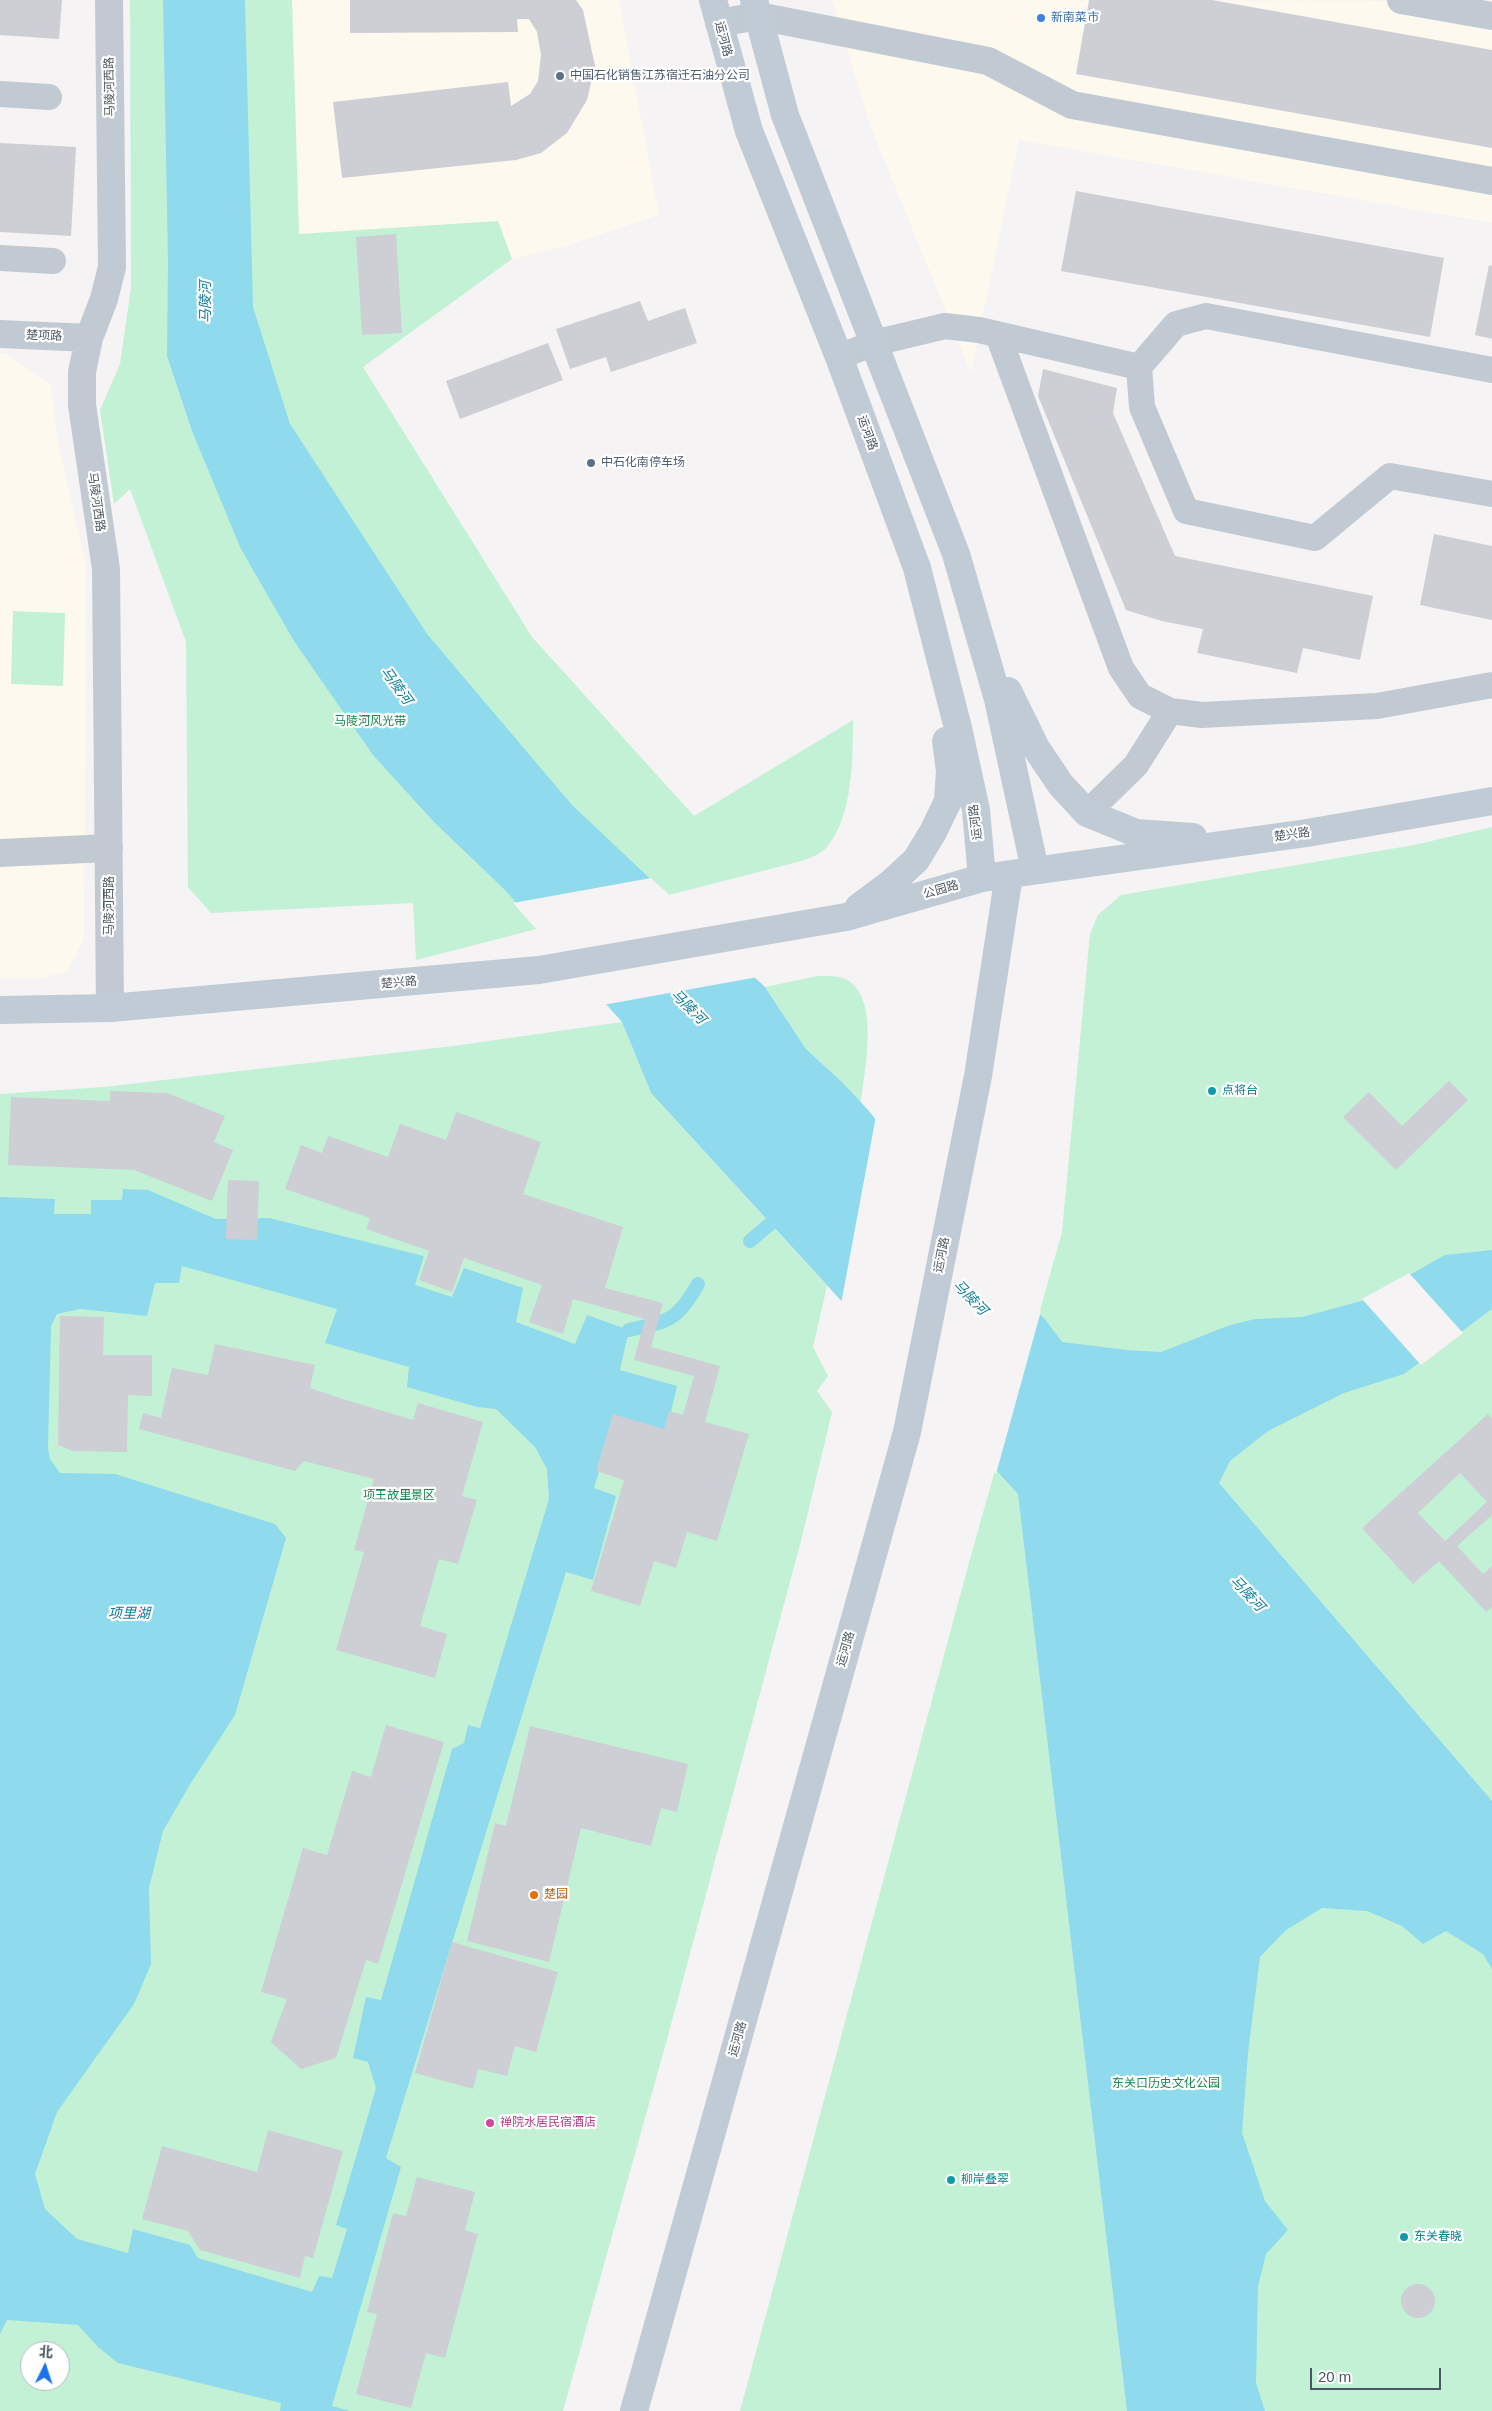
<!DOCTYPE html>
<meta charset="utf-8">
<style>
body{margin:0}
#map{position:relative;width:1492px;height:2411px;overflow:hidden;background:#f5f3f3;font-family:Arial,"Noto Sans SC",sans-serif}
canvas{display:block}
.north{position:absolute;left:20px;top:2341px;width:50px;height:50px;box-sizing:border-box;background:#fff;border:1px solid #b7bbc0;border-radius:50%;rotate:4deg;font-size:14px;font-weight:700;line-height:20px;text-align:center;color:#4a5661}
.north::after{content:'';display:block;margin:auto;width:18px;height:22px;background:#1a73e8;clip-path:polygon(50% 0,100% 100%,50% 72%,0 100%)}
.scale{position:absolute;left:1310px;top:2368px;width:131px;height:22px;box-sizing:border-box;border:2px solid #4a5661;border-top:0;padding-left:6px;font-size:15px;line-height:18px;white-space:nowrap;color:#4a5661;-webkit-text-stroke:4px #fff;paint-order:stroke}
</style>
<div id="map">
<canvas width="1492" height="2411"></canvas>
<div class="north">北</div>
<div class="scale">20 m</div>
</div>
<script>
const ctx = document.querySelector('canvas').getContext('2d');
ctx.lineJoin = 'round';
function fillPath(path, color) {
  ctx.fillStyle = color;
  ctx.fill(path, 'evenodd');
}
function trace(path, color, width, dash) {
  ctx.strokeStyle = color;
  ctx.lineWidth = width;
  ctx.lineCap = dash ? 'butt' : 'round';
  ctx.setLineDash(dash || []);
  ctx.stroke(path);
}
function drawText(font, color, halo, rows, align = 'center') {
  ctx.font = font + ' Arial,"Noto Sans SC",sans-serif';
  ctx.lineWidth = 4.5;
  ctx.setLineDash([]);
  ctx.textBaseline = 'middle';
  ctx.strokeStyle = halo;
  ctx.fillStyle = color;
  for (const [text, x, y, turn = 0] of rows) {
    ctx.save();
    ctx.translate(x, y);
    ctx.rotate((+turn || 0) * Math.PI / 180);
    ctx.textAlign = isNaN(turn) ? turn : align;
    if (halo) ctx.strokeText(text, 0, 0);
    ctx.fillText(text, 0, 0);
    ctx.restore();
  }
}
const commercial = new Path2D(`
 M 292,0 L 619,0 L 659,215 L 569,245 L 512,259 L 498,221 L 299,234 Z
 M 832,0 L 1492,1 L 1492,223 L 1019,140 L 971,373 L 870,125 Z
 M 0,353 L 6,353 L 51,386 L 57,438 L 86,566 L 84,939 L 67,972 L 39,978 L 0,978 Z`);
const green = new Path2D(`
 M 130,0 L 292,0 L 299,234 L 498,221 L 512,259 L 363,367 L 532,637 L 694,816 L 853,720 C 853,758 853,819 825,849 C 820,854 812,857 805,860 L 416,960 L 413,903 L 211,913 L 188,887 L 186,642 L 130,489 L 114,504 L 100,410 L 120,364 L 131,288 Z
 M 13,611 L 65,613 L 63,686 L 11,684 Z
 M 1492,827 L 1492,2411 L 740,2411 L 970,1559 L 1062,1232 L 1090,934 L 1098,915 L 1121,895 L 1414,845 Z
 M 818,976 C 828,976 840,975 849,981 C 880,1002 864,1072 861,1103 L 843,1083 L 806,1049 L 765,987 Z
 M 622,1022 L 651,1093 L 827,1286 L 813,1347 L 828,1376 L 817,1391 L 832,1412 L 802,1537 L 666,2043 L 563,2411 L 0,2411 L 0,1094 L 104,1087 L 461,1045 ZM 30,2351 L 60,2351 L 60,2381 L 30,2381 Z`);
const water = new Path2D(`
 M 163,0 L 245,0 L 253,307 L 290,424 L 427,634 L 572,805 L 765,987 L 806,1049 L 843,1083 L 868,1110 L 1025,1301 L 1044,1318 L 1062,1342 L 1127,1350 L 1161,1352 L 1230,1325 L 1255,1319 L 1302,1317 L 1365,1300 L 1445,1255 L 1492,1250 L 1492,1309 L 1404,1374 L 1344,1393 L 1268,1431 L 1230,1461 L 1219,1483 L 1492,1801 L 1492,1969 L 1483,1954 L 1446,1931 L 1423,1944 L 1402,1926 L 1367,1911 L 1322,1908 L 1286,1930 L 1260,1957 L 1248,2053 L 1242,2133 L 1265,2201 L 1288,2230 L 1266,2254 L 1258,2286 L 1256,2383 L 1265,2411 L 1127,2411 L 1018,1494 L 651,1093 L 622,1022 L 506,891 L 434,822 L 373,755 L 294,641 L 241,549 L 192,431 L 167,356 L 168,261 Z
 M 123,1189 L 148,1190 L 216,1219 L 269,1218 L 424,1256 L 415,1285 L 452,1297 L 464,1268 L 523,1288 L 516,1322 L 575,1344 L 587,1315 L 629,1330 L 620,1370 L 677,1386 L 666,1433 L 615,1419 L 594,1488 L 616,1496 L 593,1580 L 566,1572 L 386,2158 L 401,2167 L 332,2406 L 350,2411 L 280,2411 L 281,2403 L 118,2363 L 98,2347 L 78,2325 L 7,2320 L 0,2334 L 0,1197 L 55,1199 L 54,1214 L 91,1214 L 91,1200 L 122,1200 ZM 182,1266 L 337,1309 L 325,1343 L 409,1367 L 407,1387 L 477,1407 L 496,1409 L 535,1447 L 547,1469 L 549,1499 L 480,1728 L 468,1725 L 464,1743 L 452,1749 L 381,2000 L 366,1997 L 353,2058 L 368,2062 L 376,2088 L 336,2225 L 347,2229 L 332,2278 L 319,2276 L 312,2292 L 198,2258 L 190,2245 L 133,2229 L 128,2253 L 77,2239 L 45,2209 L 35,2174 L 57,2112 L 134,2004 L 151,1964 L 149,1888 L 163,1831 L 189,1786 L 235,1715 L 286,1538 L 275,1524 L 115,1474 L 60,1473 L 50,1459 L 48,1448 L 51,1326 L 57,1314 L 80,1309 L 147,1316 L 155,1283 L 179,1283 Z`);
const pier = new Path2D(`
 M 651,878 L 758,977 L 603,1005 L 513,903 Z
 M 876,1116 L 1026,1299 L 1041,1311 L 996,1474 L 841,1304 Z
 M 1409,1273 L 1463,1333 L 1421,1365 L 1362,1299 Z`);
const stream = new Path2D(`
 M 750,1241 L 784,1212
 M 629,1330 C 669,1321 677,1321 698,1284`);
const building = new Path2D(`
 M 0,0 L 62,0 L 59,39 L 0,35 Z
 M 350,0 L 576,0 L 583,10 L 595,66 L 587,100 L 567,133 L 541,153 L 516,160 L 342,178 L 333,102 L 508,82 L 511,106 L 530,94 L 538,81 L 541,55 L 537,32 L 529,19 L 517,19 L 518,32 L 350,33 Z
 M 1089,0 L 1212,0 L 1492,50 L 1492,148 L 1076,74 Z
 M 0,143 L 76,147 L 71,236 L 0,232 Z
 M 1076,191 L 1444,258 L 1430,337 L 1061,271 Z
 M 396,234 L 402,333 L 362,335 L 356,237 Z
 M 1489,265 L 1492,266 L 1492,339 L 1475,335 Z
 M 640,301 L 648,321 L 685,308 L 697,343 L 611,372 L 606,357 L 570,369 L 556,329 Z
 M 548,343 L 563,380 L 460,419 L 446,381 Z
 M 1043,369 L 1117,388 L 1113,413 L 1175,556 L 1373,596 L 1360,660 L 1303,648 L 1297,673 L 1197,653 L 1203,629 L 1162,621 L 1126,610 L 1038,396 Z
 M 1434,534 L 1492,546 L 1492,620 L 1420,605 Z
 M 1449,1081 L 1468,1100 L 1396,1170 L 1343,1117 L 1369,1092 L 1402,1126 Z
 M 110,1091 L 167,1093 L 225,1116 L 214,1142 L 233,1150 L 212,1201 L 134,1170 L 8,1165 L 11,1097 L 110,1101 Z
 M 456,1112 L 541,1142 L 523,1194 L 623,1227 L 605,1288 L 663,1303 L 651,1347 L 720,1366 L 705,1422 L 749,1434 L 717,1541 L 687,1532 L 676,1568 L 654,1561 L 640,1606 L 591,1591 L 624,1480 L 596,1471 L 613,1414 L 664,1429 L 669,1411 L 683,1415 L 694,1376 L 634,1360 L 645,1319 L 573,1299 L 563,1334 L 529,1322 L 542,1285 L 464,1258 L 452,1292 L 419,1280 L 429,1251 L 366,1229 L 370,1218 L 285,1189 L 301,1145 L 322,1153 L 328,1136 L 388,1157 L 400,1124 L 446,1140 Z
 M 228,1180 L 259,1181 L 257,1240 L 226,1239 Z
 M 60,1316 L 104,1317 L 103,1355 L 152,1355 L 152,1396 L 128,1395 L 127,1452 L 72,1451 L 58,1445 Z
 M 215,1344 L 315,1365 L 310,1388 L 346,1400 L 413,1420 L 418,1403 L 483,1422 L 462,1496 L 477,1500 L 458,1564 L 439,1559 L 420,1626 L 447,1634 L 435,1678 L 336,1650 L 364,1552 L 354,1550 L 374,1479 L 304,1461 L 295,1471 L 139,1429 L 143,1413 L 161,1418 L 172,1368 L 208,1375 Z
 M 1488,1414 L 1492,1419 L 1492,1515 L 1457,1546 L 1483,1574 L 1492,1566 L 1492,1607 L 1486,1612 L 1439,1561 L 1413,1584 L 1362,1528 ZM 1460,1473 L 1487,1502 L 1445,1541 L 1418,1513 Z
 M 386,1725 L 444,1742 L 378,1964 L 366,1960 L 336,2058 L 301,2069 L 271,2042 L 287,1999 L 261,1992 L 303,1848 L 327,1855 L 352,1771 L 371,1777 Z
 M 530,1726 L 688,1764 L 677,1812 L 661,1808 L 651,1846 L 581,1828 L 549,1962 L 467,1941 L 495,1823 L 506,1826 Z
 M 452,1942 L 558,1972 L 536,2052 L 515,2046 L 507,2076 L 478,2069 L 473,2089 L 415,2073 Z
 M 268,2130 L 343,2151 L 313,2258 L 305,2256 L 300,2278 L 200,2250 L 188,2231 L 142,2219 L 162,2146 L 257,2172 Z
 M 417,2177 L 475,2192 L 465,2230 L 478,2234 L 445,2358 L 426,2353 L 411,2408 L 356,2394 L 377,2314 L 367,2312 L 393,2213 L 406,2216 Z
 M1401 2301a17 17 0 1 1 34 0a17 17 0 1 1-34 0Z`);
const lane = new Path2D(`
 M 0,94 L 49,97
 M 0,258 L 53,261
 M 998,335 L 1121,668 L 1140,696 L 1170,711 L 1202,715 L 1377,706 L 1492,685
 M 839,357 L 874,343 L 945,326 L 979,330 L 1139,367
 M 1492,370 L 1206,316 L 1176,324 L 1139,367 L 1142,407 L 1186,511 L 1315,538 L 1390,476 L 1492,494
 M 1087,813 L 1136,765 L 1170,711`);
const street = new Path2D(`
 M 109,0 L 112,267 L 104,299 L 89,338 L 82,372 L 82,405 L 106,569 L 110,1008
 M 1401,0 L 1492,16
 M 719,23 L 758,16 L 988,61 L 1072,105 L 1492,181
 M 0,334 L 89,338
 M 0,853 L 109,848`);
const secondary = new Path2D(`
 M 713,0 L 749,131 L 839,357 L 917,568 L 958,728 L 976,810 L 982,878
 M 754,0 L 785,115 L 956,554 L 998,699 L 1035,870
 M 1008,691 L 1036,748 L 1061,785 L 1087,813 L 1136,833 L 1193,837
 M 859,907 L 890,884 L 916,860 L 933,832 L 948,801 L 950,771 L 946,741
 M 0,1010 L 110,1008 L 539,970 L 846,917 L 982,878 L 1307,833 L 1492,801
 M 634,2411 L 907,1432 L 978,1076 L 1009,875`);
const markers = [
 [1041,18,5,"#3f7fe0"],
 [560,76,5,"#5c6f8a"],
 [591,463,5,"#5c6f8a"],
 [1212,1091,5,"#0f9aa8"],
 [534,1895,5,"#e8710a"],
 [490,2123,5,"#d1479c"],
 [951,2180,5,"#0f9aa8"],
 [1404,2237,5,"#0f9aa8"]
];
const shopNames = [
 ["新南菜市",1051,18]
];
const streetNames = [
 ["运河路",723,39,75],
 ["马陵河西路",110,87,-91],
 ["楚项路",44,336,2],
 ["运河路",867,433,70],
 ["马陵河西路",96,502,82],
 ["运河路",976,822,-97],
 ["楚兴路",1292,835,-8],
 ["公园路",941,890,-16],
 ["马陵河西路",110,906,-90],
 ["楚兴路",399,983,-5],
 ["运河路",942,1255,-79],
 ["运河路",846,1649,-74],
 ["运河路",738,2039,-74]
];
const serviceNames = [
 ["中国石化销售江苏宿迁石油分公司",570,76],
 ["中石化南停车场",601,463]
];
const parkNames = [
 ["马陵河风光带",370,722],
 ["项王故里景区",399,1496],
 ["东关口历史文化公园",1166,2084]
];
const cultureNames = [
 ["点将台",1222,1091],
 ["柳岸叠翠",961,2180],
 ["东关春晓",1414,2237]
];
const foodNames = [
 ["楚园",544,1895]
];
const hotelNames = [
 ["禅院水居民宿酒店",500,2123]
];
const waterNames = [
 ["马陵河",206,302,-90],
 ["马陵河",396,686,54],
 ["马陵河",688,1007,45],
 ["马陵河",970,1298,46],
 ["马陵河",1247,1594,47],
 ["项里湖",129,1614]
];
fillPath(commercial, '#fdf9ef');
fillPath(green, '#c3f1d5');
fillPath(water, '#90daee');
fillPath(pier, '#f5f3f3');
trace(stream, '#90daee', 14);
fillPath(building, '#cdcfd5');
trace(lane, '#c1cad2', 26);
trace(street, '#c1cad2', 28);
trace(secondary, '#c1cbd6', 28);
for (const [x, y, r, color] of markers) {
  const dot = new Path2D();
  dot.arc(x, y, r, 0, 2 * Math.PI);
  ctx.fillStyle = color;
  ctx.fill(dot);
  trace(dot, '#fff', 2);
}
drawText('12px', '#366cbe', '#fff', shopNames, 'left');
drawText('12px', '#4a5661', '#fff', streetNames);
drawText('12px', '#4e5e75', '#fff', serviceNames, 'left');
drawText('12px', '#17864f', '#fff', parkNames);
drawText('12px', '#0d838f', '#fff', cultureNames, 'left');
drawText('12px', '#c56008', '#fff', foodNames, 'left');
drawText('12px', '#b23c85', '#fff', hotelNames, 'left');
drawText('italic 14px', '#0c7c9b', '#fff', waterNames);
</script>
